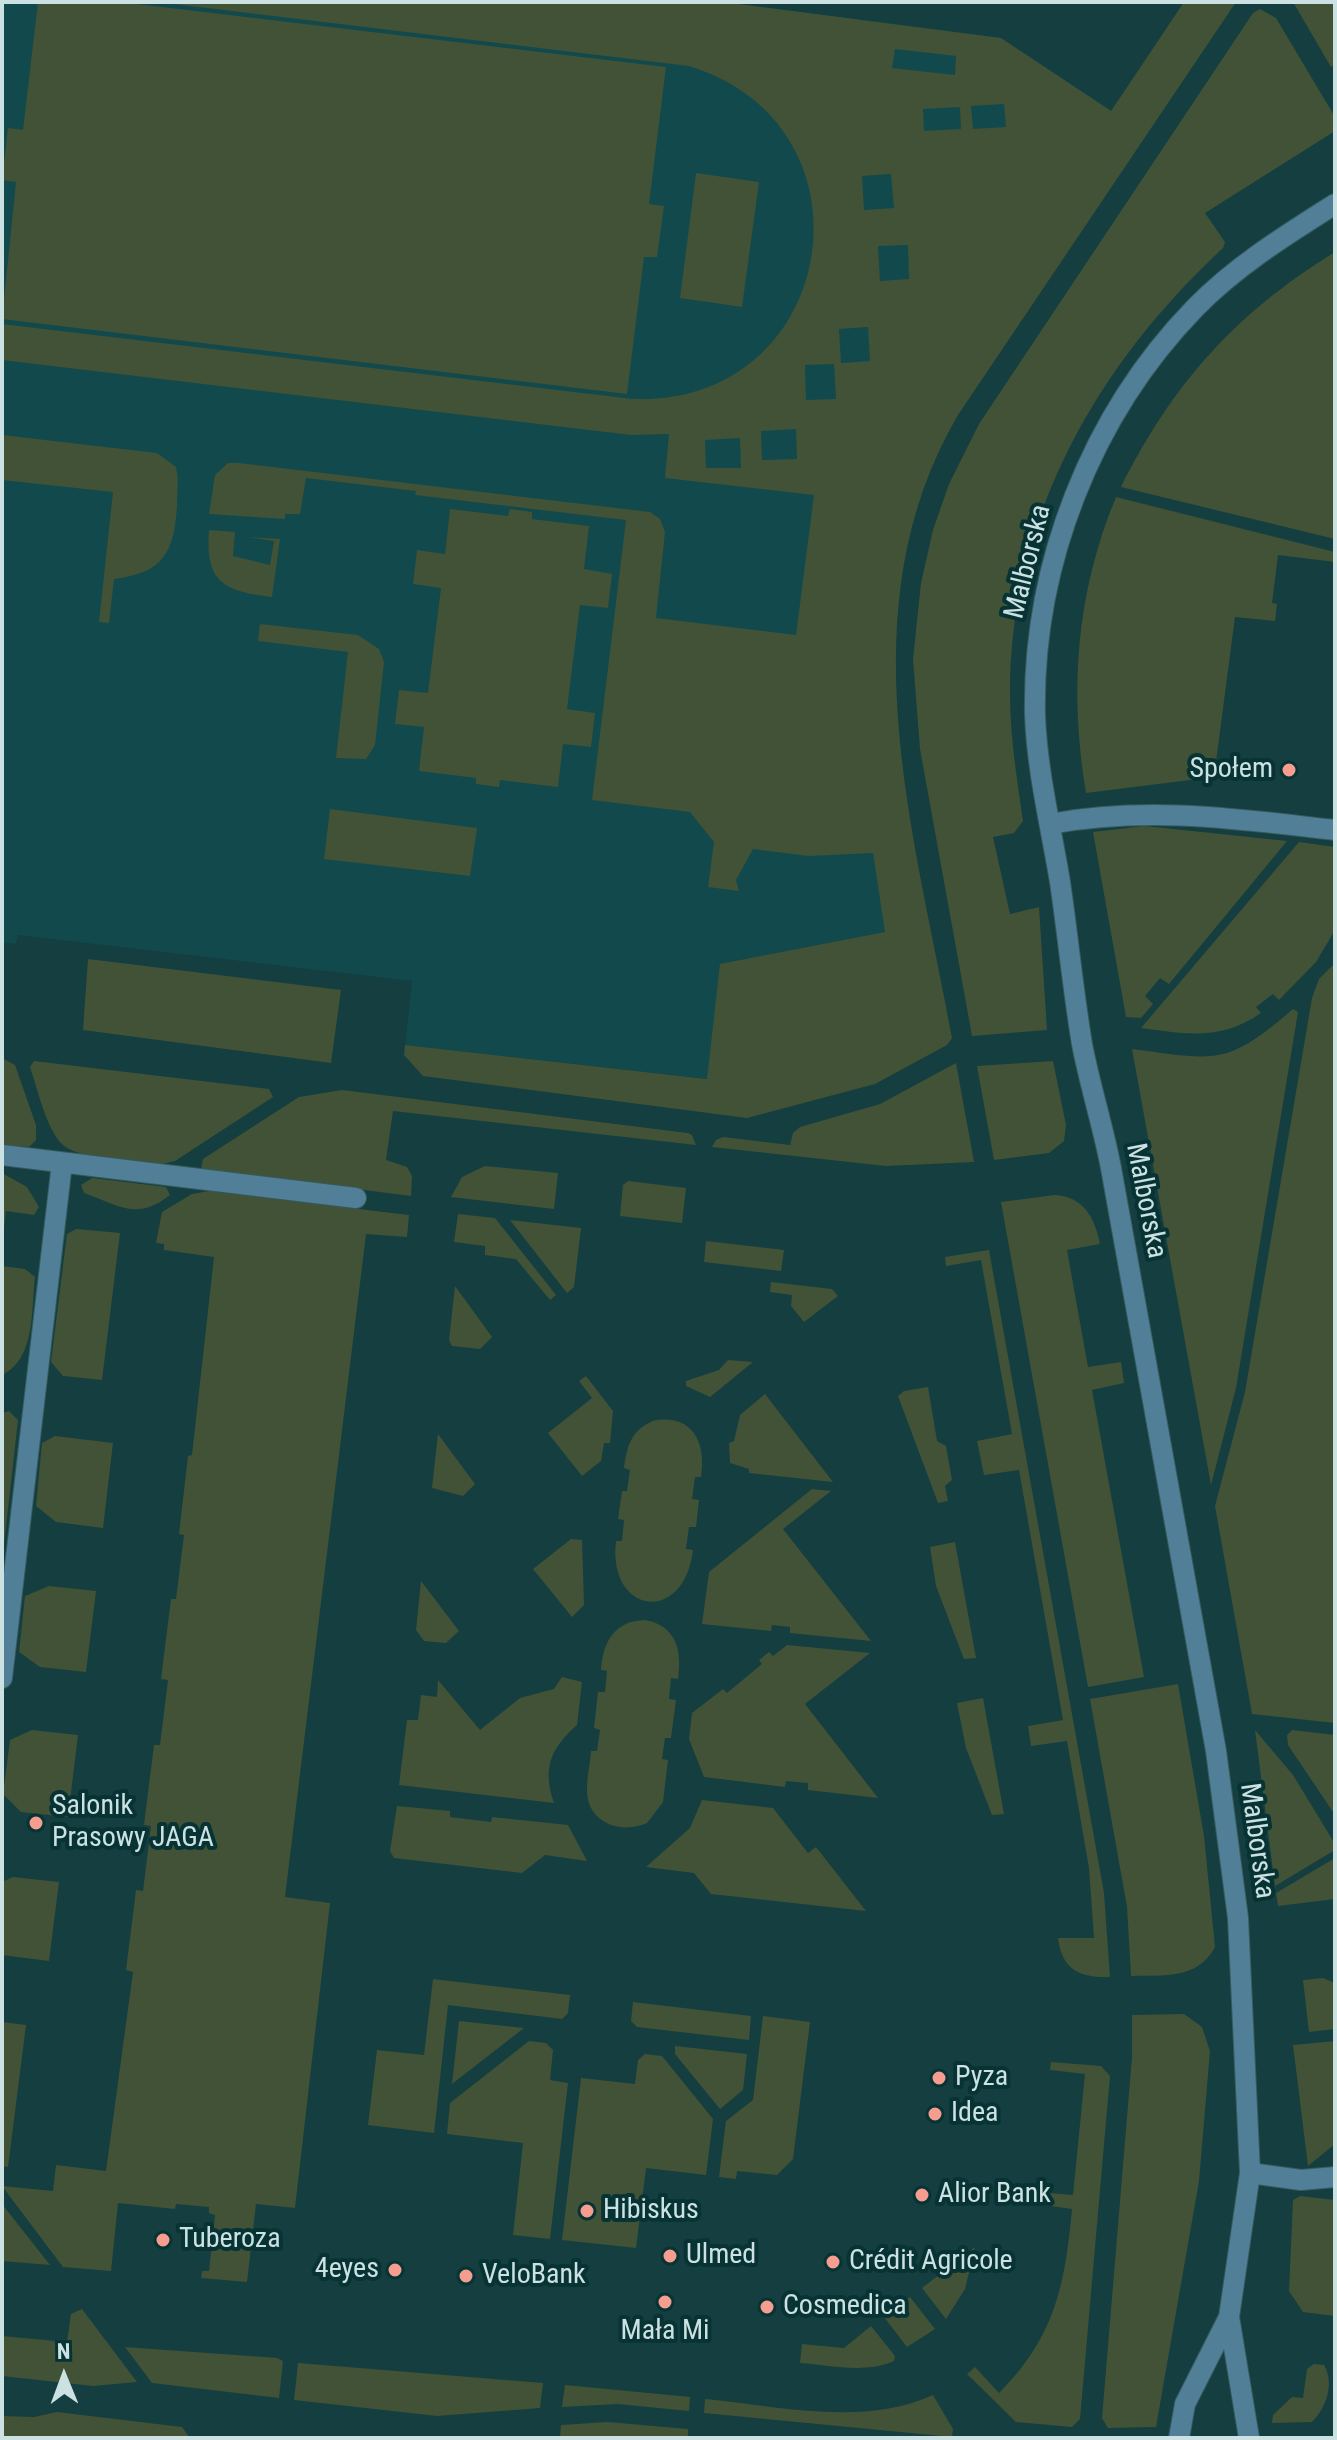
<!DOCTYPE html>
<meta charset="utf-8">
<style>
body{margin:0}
#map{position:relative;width:1337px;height:2440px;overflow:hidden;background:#143e40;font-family:"Roboto Condensed",sans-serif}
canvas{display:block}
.frame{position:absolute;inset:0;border:4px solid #cce1e2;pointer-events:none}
.north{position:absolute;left:24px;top:2336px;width:80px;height:80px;-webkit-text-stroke:6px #073335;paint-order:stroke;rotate:359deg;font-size:22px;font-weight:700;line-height:32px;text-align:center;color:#cce1e2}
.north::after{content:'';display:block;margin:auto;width:28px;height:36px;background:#cce1e2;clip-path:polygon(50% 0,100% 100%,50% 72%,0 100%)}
</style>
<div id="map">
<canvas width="1337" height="2440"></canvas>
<div class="frame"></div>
<div class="north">N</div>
</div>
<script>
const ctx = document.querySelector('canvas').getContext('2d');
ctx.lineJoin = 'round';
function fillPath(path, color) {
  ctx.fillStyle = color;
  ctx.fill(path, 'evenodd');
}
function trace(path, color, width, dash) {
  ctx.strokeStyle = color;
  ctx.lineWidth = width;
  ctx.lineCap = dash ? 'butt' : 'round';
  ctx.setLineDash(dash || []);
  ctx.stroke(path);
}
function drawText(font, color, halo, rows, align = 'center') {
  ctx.font = font + ' "Roboto Condensed",sans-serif';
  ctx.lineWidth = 8;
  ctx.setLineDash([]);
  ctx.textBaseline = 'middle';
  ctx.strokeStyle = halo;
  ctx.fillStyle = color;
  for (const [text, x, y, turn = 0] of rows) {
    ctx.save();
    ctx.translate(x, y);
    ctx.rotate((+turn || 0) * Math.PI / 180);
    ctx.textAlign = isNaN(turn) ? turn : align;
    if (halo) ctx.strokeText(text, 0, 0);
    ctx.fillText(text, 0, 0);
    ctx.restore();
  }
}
const built = new Path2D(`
 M 2,2 L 723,2 L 1001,38 L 1112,111 L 825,540 L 906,1062 L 790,1088 L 405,1045 L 412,981 L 18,935 L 16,944 L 2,942 Z`);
const green = new Path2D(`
 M 38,2 L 120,2 L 666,67 L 649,204 L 664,206 L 657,257 L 644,257 L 627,394 L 2,319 L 16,182 L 2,180 L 8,128 L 23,130 Z
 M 157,2 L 723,2 L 1001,38 L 1111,111 L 1184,2 L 1236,2 L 958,415 C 844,609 915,833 952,1038 L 947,1045 L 875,1084 L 747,1118 L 423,1076 L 404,1055 L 405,1045 L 707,1079 L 720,964 L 885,932 L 873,853 L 809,856 L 753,849 L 736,880 L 739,891 L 708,887 L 714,842 L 690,812 L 592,800 L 626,520 L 415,495 L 416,491 L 306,478 L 300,514 L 285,514 L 285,519 L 209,514 L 215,475 L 228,463 L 239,463 L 650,512 L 660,519 L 665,532 L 656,618 L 796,635 L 814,495 L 665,478 L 669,434 L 631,435 L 2,360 L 2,324 L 633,399 C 838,407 885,126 689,66 ZM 895,49 L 956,56 L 955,75 L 892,68 ZM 1004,104 L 1006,127 L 973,129 L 971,106 ZM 960,107 L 961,129 L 924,131 L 923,109 ZM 891,174 L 894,208 L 864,210 L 862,176 ZM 908,245 L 909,279 L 880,281 L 878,246 ZM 868,327 L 870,361 L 841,363 L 839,329 ZM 834,364 L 836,399 L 806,400 L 805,365 ZM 796,429 L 797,459 L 762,460 L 761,431 ZM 740,438 L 741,468 L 706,468 L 705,440 Z
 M 1293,2 L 1335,2 L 1335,65 L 1331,67 Z
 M 1260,9 L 1276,18 L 1335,117 L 1335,131 L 1205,213 L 1225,242 L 1223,248 C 1096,366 1010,517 1010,694 C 1010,737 1017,779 1023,821 L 1014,833 L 993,837 L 1010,914 L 1039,907 L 1047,1030 L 972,1036 L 920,749 L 913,659 L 921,583 L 933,530 L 949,484 L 979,424 L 1253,13 Z
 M 696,173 L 759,182 L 742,307 L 680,298 Z
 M 1335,252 L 1335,539 L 1121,487 C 1173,383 1236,313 1335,252 Z
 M 2,435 L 157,453 L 176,467 C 179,480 177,493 177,506 C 174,553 163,573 114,579 L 109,623 L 99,622 L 113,492 L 2,480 Z
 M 1116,497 L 1335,552 L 1335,562 L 1278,555 L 1272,603 L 1277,604 L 1275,621 L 1235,617 L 1214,777 L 1086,793 C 1069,691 1076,593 1116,497 Z
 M 450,509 L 508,516 L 510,509 L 532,512 L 532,519 L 589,526 L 584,569 L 612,574 L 608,608 L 580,605 L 567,709 L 595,713 L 591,747 L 563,744 L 558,787 L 500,780 L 499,787 L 476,784 L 476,778 L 419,771 L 424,727 L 395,724 L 399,690 L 428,693 L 441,588 L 413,584 L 417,550 L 445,554 Z
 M 209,530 L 235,532 L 233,556 L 270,565 L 274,541 L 248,537 L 280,539 L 272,597 C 224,591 205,583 209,530 Z
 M 260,624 L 358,635 L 379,649 L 384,662 L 375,745 L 366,759 L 336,758 L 348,652 L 258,641 Z
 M 330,809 L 477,828 L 470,876 L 324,859 Z
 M 1145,826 L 1287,841 L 1169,984 L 1160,978 L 1145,996 L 1153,1004 L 1141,1018 L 1126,1017 L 1093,832 Z
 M 1299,842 L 1335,847 L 1335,930 L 1316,962 L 1279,1000 L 1273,994 L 1256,1007 L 1261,1013 C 1221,1041 1186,1034 1141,1028 Z
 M 88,959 L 341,990 L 331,1063 L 83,1030 Z
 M 1335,963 L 1335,1723 L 1252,1714 L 1215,1506 L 1245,1392 L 1312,998 L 1319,979 Z
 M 1293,1009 L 1298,1012 L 1236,1388 L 1211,1485 L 1132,1049 C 1216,1060 1226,1067 1293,1009 Z
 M 2,1058 L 15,1065 L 36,1125 L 36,1140 L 29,1147 L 2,1145 Z
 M 34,1061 L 269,1089 L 273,1097 L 175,1161 L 162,1164 C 138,1161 75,1161 60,1142 C 45,1124 38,1090 30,1067 Z
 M 1053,1061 L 1066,1125 L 1064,1141 L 1049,1153 L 994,1160 L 977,1066 Z
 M 956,1063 L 974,1162 L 886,1166 L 712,1147 L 716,1140 L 723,1137 L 790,1145 L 793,1133 L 800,1127 L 880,1104 Z
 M 342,1090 L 688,1133 L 692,1135 L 696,1145 L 393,1111 L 386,1160 L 407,1167 L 412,1176 L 411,1196 L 201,1169 L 203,1159 L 299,1097 Z
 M 485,1166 L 558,1173 L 554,1209 L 451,1197 L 462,1177 Z
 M 2,1173 L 27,1187 L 39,1207 L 34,1215 L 6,1211 L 2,1244 Z
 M 92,1178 L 166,1187 L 170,1195 C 137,1221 120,1206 84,1193 L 81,1185 Z
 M 628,1181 L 686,1188 L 682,1223 L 620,1216 L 623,1185 Z
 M 209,1191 L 409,1215 L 407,1237 L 366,1234 L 285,1897 L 330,1903 L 295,2208 L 256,2204 L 247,2282 L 201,2278 L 202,2271 L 209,2271 L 215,2215 L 209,2213 L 209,2207 L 176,2204 L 175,2209 L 118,2203 L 111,2271 L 63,2267 L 2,2186 L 53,2191 L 56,2165 L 106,2171 L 133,1972 L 126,1970 L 136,1890 L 143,1891 L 151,1826 L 144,1825 L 154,1745 L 160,1745 L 168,1680 L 161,1679 L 171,1599 L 176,1599 L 184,1535 L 179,1534 L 188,1456 L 192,1455 L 214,1257 L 164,1250 L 164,1244 L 156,1243 L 162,1212 L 192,1194 Z
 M 1055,1195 C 1084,1197 1095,1218 1100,1244 L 1067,1250 L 1088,1367 L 1121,1362 L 1124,1383 L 1092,1390 L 1144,1677 L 1088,1687 L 1001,1202 Z
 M 458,1214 L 495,1218 L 556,1295 L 550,1300 L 516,1259 L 485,1255 L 485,1246 L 454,1242 Z
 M 510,1220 L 581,1228 L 574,1287 L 567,1293 Z
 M 76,1229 L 120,1233 L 102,1380 L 63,1376 L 51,1362 L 67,1234 Z
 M 706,1241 L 784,1250 L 781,1271 L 704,1262 Z
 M 989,1250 L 1104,1893 L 1110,1977 C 1080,1978 1062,1970 1058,1938 L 1094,1938 L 1089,1868 L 1067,1741 L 1031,1746 L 1028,1726 L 1063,1720 L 1019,1470 L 984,1475 L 977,1441 L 1012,1434 L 981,1260 L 946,1266 L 945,1257 Z
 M 2,1266 L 25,1269 L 35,1277 C 31,1309 36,1359 2,1375 Z
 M 771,1282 L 832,1289 L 838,1296 L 804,1322 L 791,1306 L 792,1295 L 770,1292 Z
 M 455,1286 L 492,1337 L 480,1349 L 452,1346 L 449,1340 Z
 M 728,1360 L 753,1362 L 710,1397 L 686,1386 L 686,1381 L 719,1370 Z
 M 586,1376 L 613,1411 L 610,1443 L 604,1443 L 601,1461 L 582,1476 L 548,1433 L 592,1398 L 579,1381 Z
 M 928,1387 L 937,1441 L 946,1446 L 952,1480 L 945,1486 L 948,1501 L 938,1503 L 898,1396 L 904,1391 Z
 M 765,1394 L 833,1482 L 749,1473 L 749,1469 L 730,1463 L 729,1443 L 734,1441 L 740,1415 Z
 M 9,1411 L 18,1420 L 2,1562 L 2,1413 Z
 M 656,1420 C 695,1415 706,1445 701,1477 L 695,1477 L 692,1499 L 699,1500 L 696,1527 L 689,1527 L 686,1549 L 693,1550 C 684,1626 607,1614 616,1541 L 622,1541 L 624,1520 L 618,1519 L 622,1491 L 627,1491 L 630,1470 L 624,1468 C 627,1445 632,1428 656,1420 Z
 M 438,1434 L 475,1484 L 463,1496 L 432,1488 Z
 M 55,1436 L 113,1443 L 103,1528 L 56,1522 L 36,1506 L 42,1443 Z
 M 812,1489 L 831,1491 L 783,1529 L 871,1641 L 790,1633 L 790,1627 L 772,1625 L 771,1631 L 702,1624 L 709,1572 Z
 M 571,1539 L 582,1540 L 584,1605 L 572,1617 L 533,1569 Z
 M 955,1542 L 976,1658 L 964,1659 L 936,1586 L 930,1547 Z
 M 421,1581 L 459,1631 L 446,1643 L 424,1641 L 416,1630 Z
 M 49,1586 L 96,1591 L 86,1672 L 40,1667 L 19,1652 L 25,1596 Z
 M 645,1620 C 677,1626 682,1651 678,1679 L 671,1678 L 669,1699 L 676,1700 L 671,1738 L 665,1738 L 662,1759 L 668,1760 L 663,1802 L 647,1823 C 620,1835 586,1822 587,1789 C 587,1777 590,1764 591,1751 L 597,1751 L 600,1730 L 594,1728 L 598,1692 L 605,1692 L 607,1671 L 601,1670 C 603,1642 614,1621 645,1620 Z
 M 787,1645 L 870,1653 L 805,1704 L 878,1798 L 808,1790 L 808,1783 L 786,1781 L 785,1787 L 704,1777 L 689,1739 L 692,1713 L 723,1689 L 727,1693 L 762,1664 L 759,1660 L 769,1652 L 773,1656 Z
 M 562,1677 L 582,1682 L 577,1725 C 551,1748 542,1768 554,1803 L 399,1785 L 407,1720 L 418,1720 L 421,1695 L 437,1697 L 438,1680 L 480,1730 L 520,1698 L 554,1689 Z
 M 1178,1684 L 1204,1836 L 1215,1947 C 1198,1980 1162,1975 1131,1976 L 1127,1907 L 1090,1699 Z
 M 983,1698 L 1004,1814 L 992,1815 L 966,1748 L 957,1703 Z
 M 32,1730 L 78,1735 L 68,1817 L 21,1812 L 3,1794 L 10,1740 Z
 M 1255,1730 L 1293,1775 L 1335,1844 L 1335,1850 L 1275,1886 Z
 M 1292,1730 L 1335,1735 L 1335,1815 L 1288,1745 L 1287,1735 Z
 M 702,1800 L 773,1808 L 808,1853 L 816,1847 L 866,1911 L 711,1894 L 694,1873 L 646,1867 L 690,1828 Z
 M 397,1806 L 450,1811 L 450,1817 L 491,1822 L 492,1817 L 568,1825 L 587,1861 L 545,1855 L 522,1873 L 394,1858 L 390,1851 Z
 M 1335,1858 L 1335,1899 L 1278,1906 L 1276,1893 Z
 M 13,1877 L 59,1882 L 49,1961 L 2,1955 L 2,1882 Z
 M 1323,1978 L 1335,1983 L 1335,2029 L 1309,2032 L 1303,1980 Z
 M 433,1979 L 570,1995 L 568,2013 L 562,2019 L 448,2005 L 434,2133 L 368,2125 L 377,2050 L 424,2055 Z
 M 633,2002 L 751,2016 L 749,2040 L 637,2027 L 631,2021 Z
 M 1184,2014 L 1202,2027 L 1210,2051 L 1199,2181 L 1156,2427 L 1108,2428 L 1102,2418 L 1132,2057 L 1132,2015 Z
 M 763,2016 L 810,2022 L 793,2159 L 777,2175 L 737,2171 L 736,2179 L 719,2177 L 726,2121 L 753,2100 Z
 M 459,2021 L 524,2028 L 452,2084 Z
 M 2,2022 L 26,2025 L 8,2167 L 2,2166 Z
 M 529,2041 L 546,2043 L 553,2050 L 550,2080 L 568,2083 L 550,2239 L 513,2235 L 523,2143 L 447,2134 L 450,2103 Z
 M 1335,2041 L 1335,2144 L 1308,2166 L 1293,2045 Z
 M 675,2046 L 747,2054 L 743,2090 L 720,2109 L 675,2054 Z
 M 645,2054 L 662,2056 L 713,2119 L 706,2175 L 646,2168 L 636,2248 L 562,2240 L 581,2078 L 635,2084 L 638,2060 Z
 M 1051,2062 L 1101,2066 L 1110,2076 L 1080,2419 L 1072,2427 L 1016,2422 L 967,2374 L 975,2367 L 999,2393 C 1055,2337 1065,2285 1072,2209 L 1036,2204 L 1038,2192 L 1073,2195 L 1085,2074 L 1050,2070 Z
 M 1300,2196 L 1335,2200 L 1335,2316 L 1303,2312 L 1289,2291 L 1293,2200 Z
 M 2,2204 L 50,2265 L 2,2261 Z
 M 975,2247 L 965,2289 L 946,2319 L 922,2288 Z
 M 910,2297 L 935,2329 L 907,2347 L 884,2317 Z
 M 82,2309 L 137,2382 L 93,2386 L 2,2376 L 2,2336 L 67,2342 L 71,2314 Z
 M 871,2326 L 895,2356 L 894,2361 C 866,2374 829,2365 800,2363 L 802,2344 L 844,2348 Z
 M 125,2347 L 277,2358 L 283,2361 L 279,2398 L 152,2383 Z
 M 298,2363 L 543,2383 L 540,2408 L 437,2416 L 294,2400 Z
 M 1314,2364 L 1324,2365 C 1335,2384 1326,2408 1312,2422 L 1272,2423 L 1273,2415 L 1292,2397 L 1303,2398 L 1307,2369 Z
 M 565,2385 L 690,2397 L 689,2411 L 618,2404 L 562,2407 Z
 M 933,2395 L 953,2429 L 952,2437 L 704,2413 L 705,2399 C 779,2406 862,2427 933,2395 Z
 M 57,2412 L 182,2427 L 190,2438 L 2,2438 L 2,2416 L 34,2417 Z
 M 608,2422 L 688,2429 L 688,2438 L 560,2438 L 561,2425 Z`);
const minor = new Path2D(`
 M 1050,824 C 1148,806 1237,819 1335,830
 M 2,1155 L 356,1198
 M 2,1678 L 62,1163
 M 1250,2173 L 1301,2180 L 1335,2177
 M 1179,2438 L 1185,2404 L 1229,2317
 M 1249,2438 L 1229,2317 L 1250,2173 L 1238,1918 L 1216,1751 L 1111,1168 C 1103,1126 1090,1086 1082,1044 C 1073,990 1068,936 1060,882 C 1051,827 1037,771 1035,715 C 1032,566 1091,415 1195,308 C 1236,266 1286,235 1335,204`);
const markers = [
 [1289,770,8,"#f59d8f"],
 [36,1823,8,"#f59d8f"],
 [939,2078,8,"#f59d8f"],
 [935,2114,8,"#f59d8f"],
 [922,2195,8,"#f59d8f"],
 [587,2211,8,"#f59d8f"],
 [163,2240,8,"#f59d8f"],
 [670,2256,8,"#f59d8f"],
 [833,2262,8,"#f59d8f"],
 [395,2270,8,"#f59d8f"],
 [466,2276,8,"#f59d8f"],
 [665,2302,8,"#f59d8f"],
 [767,2307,8,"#f59d8f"]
];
const streetNames = [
 ["Malborska",1029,562,-76],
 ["Malborska",1145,1201,79],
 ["Malborska",1256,1841,82]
];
const poiNames = [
 ["Społem",1273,770,"right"],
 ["Salonik",52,1807],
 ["Prasowy JAGA",52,1839],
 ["Pyza",955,2078],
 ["Idea",951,2114],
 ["Alior Bank",938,2195],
 ["Hibiskus",603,2211],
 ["Tuberoza",179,2240],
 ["Ulmed",686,2256],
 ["Crédit Agricole",849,2262],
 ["4eyes",379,2270,"right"],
 ["VeloBank",482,2276],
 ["Cosmedica",783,2307],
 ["Mała Mi",665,2332,"center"]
];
fillPath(built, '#11494c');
fillPath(green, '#425236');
trace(minor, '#355b5d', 22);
trace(minor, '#517f98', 20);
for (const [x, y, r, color] of markers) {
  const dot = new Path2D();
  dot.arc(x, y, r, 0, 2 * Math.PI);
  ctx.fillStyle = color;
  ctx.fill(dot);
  trace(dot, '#073335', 3);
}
drawText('28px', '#cce1e2', '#073335', streetNames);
drawText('28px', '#cce1e2', '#073335', poiNames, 'left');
</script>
